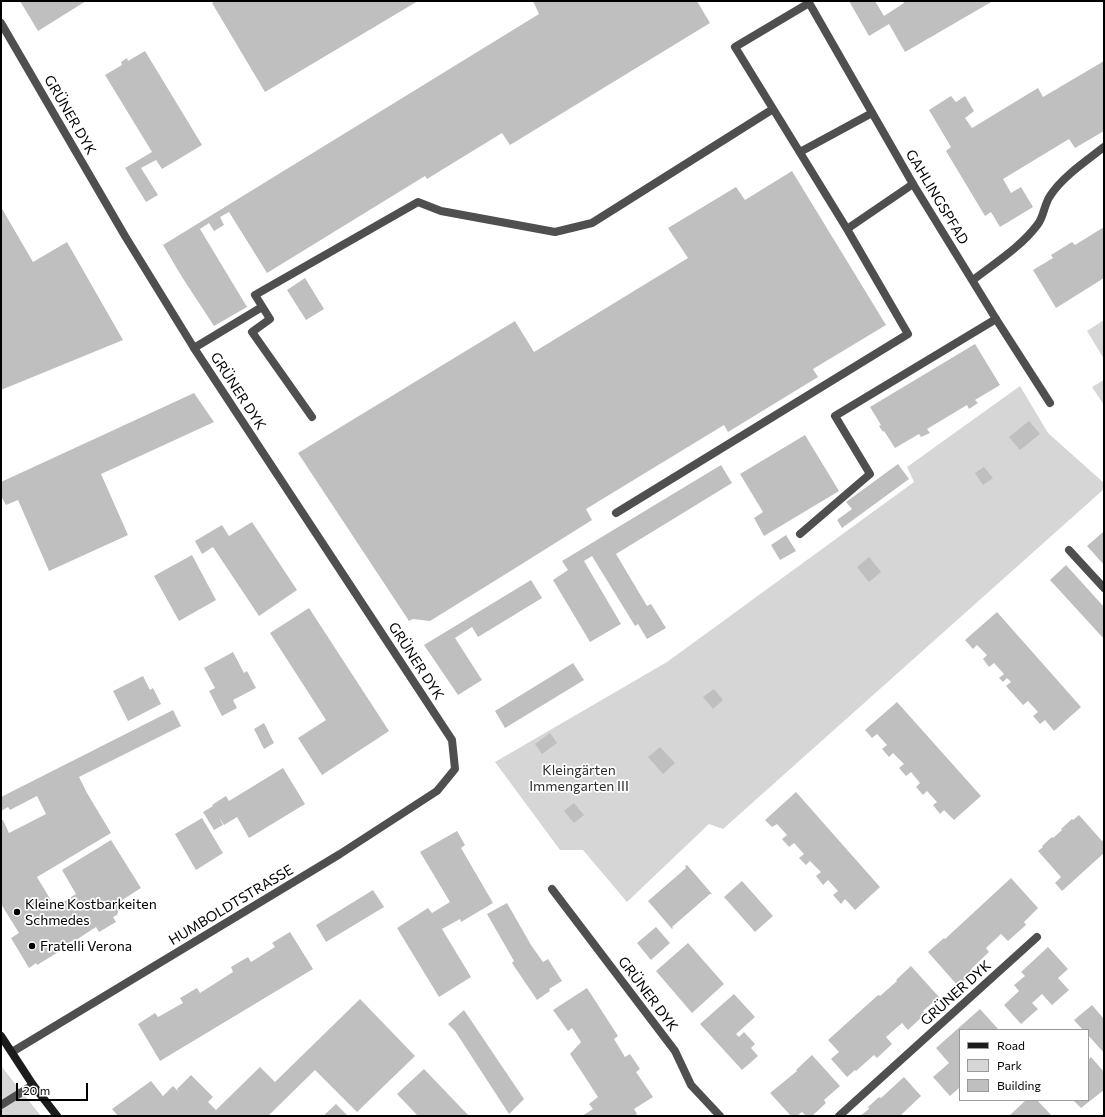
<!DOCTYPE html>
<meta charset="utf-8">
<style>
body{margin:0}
#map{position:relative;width:1105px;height:1117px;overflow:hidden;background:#fff;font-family:Commissioner,sans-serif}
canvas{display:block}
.frame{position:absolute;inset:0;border:2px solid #000;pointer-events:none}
.legend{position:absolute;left:959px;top:1029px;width:130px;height:72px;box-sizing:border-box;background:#fff;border:1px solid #999;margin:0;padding:5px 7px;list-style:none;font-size:12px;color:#000}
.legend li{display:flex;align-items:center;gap:8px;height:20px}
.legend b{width:20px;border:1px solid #999}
.scale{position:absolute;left:16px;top:1083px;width:72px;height:18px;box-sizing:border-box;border:2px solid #000;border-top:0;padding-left:5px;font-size:12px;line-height:14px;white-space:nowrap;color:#000;-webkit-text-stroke:3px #fff;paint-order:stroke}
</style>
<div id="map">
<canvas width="1105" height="1117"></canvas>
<div class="frame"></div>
<ul class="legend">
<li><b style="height:5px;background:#1c1c1c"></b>Road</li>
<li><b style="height:11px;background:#d6d6d6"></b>Park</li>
<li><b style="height:11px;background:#bfbfbf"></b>Building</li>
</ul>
<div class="scale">20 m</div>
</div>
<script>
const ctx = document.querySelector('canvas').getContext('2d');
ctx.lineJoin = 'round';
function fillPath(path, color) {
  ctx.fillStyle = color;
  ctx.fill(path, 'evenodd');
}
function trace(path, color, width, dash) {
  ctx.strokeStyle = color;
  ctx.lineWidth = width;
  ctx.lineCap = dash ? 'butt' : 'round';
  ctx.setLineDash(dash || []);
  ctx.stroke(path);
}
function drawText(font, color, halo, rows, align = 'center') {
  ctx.font = font + ' Commissioner,sans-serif';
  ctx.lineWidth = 3.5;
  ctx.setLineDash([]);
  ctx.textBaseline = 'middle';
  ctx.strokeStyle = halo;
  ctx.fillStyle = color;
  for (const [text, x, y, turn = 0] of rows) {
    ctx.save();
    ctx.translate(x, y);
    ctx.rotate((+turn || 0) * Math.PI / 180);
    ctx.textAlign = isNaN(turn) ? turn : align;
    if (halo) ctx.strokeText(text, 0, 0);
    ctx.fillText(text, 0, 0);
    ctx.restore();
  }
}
const green = new Path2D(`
 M 1104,320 L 1104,359 L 1087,331 Z
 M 1104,380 L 1104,405 L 1092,387 Z
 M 1020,386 L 1048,433 L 1104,483 L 1104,489 L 723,829 L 709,824 L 627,902 L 583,850 L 560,850 L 495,762 L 667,662 L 914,482 L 907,467 Z
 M 1,1065 L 5,1071 L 41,1116 L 1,1116 Z`);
const building = new Path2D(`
 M 20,1 L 86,1 L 38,31 Z
 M 216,1 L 418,1 L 265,92 L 212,3 Z
 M 533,1 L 697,1 L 710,23 L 510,145 L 502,133 L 427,179 L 425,176 L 267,273 L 229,212 L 220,217 L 224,225 L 214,231 L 209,223 L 200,229 L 247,307 L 214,326 L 182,277 L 163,245 L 539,14 Z
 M 849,1 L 875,1 L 884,16 L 904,3 L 903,1 L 993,1 L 905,52 L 889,24 L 869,36 Z
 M 145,51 L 202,145 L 162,169 L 156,160 L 141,168 L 158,195 L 146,202 L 125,168 L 152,152 L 105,75 L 122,65 L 121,62 L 127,58 L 128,61 Z
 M 1104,61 L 1104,131 L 1075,148 L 1069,139 L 1003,179 L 1011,193 L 1021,187 L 1033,207 L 1000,227 L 991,212 L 985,216 L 946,151 L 951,147 L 929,110 L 951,96 L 956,102 L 965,96 L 974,111 L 965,118 L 972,128 L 1038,88 L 1043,97 Z
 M 792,171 L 886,325 L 813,369 L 818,377 L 728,432 L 724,425 L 586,509 L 592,520 L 517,567 L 430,621 L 413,619 L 409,621 L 298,453 L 515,321 L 534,352 L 688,258 L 668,228 L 736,187 L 745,200 Z
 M 1,207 L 33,262 L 67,242 L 123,340 L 1,390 Z
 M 1104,227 L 1104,278 L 1056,308 L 1033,270 L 1053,258 L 1051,255 L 1072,242 L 1075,245 Z
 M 305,278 L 324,309 L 306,320 L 287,290 Z
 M 975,344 L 1000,385 L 975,400 L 978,403 L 969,409 L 967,405 L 927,429 L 930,433 L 921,437 L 919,434 L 895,448 L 884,431 L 883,432 L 879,426 L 881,425 L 870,407 Z
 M 194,393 L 214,422 L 101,474 L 128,535 L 49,571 L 18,500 L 6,505 L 1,496 L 1,482 Z
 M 1029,421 L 1040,434 L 1020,450 L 1009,437 Z
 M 805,435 L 839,491 L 764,536 L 754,518 L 763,512 L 740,474 Z
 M 898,464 L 909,479 L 842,528 L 837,520 L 852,509 L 846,502 Z
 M 721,465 L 732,483 L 616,554 L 647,606 L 651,604 L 666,628 L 647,639 L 638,624 L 635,626 L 592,556 L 584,561 L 621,624 L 590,642 L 553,580 L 568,570 L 562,561 Z
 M 984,467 L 993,478 L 983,485 L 975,473 Z
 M 252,522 L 297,590 L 259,616 L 213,547 L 202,554 L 195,541 L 222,525 L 229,536 Z
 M 1103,532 L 1104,533 L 1104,565 L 1087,546 Z
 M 786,535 L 796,551 L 780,560 L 771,545 Z
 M 192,555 L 216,600 L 179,621 L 154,576 Z
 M 869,557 L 881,572 L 869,582 L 857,567 Z
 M 1066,565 L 1104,607 L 1104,639 L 1050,580 Z
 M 531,580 L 542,598 L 478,637 L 472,627 L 455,638 L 482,680 L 458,695 L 424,645 Z
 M 309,608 L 389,731 L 322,775 L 298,738 L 326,720 L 270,633 Z
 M 997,612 L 1081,707 L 1054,731 L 1045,720 L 1040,724 L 1033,716 L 1038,712 L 1028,701 L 1023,705 L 1006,686 L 1011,682 L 1007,678 L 1003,682 L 999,678 L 1004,674 L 994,663 L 989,667 L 983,659 L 987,655 L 977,645 L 973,649 L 965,640 Z
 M 233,652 L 244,673 L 247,671 L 256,688 L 233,700 L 237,708 L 222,716 L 209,691 L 215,688 L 204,668 Z
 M 573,663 L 584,680 L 505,728 L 495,711 Z
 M 143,676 L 150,690 L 153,688 L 161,704 L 128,721 L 113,691 Z
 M 714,689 L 723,700 L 713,709 L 703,697 Z
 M 897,702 L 981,796 L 954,820 L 944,810 L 940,814 L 933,805 L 937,802 L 927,791 L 923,795 L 916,787 L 920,783 L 911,772 L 906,776 L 899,768 L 904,764 L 893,753 L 889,757 L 882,749 L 887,745 L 877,734 L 872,738 L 865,730 Z
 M 173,710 L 181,726 L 79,777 L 87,793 L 111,833 L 37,877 L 55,907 L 76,894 L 62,870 L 111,840 L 141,888 L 122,900 L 117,915 L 113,917 L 116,922 L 99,932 L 96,927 L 76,940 L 77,941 L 75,942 L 74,940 L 68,943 L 70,945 L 37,965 L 36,963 L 29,968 L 11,938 L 19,933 L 1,904 L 1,821 L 3,820 L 9,833 L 46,814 L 37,796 L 10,810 L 8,807 L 1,811 L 1,797 Z
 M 264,723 L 274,743 L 264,749 L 254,729 Z
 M 550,733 L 557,743 L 542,754 L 535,744 Z
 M 660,747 L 675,763 L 663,774 L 648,757 Z
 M 283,768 L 305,804 L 249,838 L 237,817 L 224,825 L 219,817 L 223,825 L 214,830 L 203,812 L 213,806 L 212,805 L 226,796 L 229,801 Z
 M 796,792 L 880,887 L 855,910 L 845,899 L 841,904 L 833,895 L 838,891 L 828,880 L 823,885 L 816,876 L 821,872 L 810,861 L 806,865 L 799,858 L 804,854 L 794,843 L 789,847 L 782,839 L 787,835 L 777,824 L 772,827 L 765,820 Z
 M 574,803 L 584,815 L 574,823 L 564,811 Z
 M 1079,815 L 1102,841 L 1104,839 L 1104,853 L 1062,891 L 1055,883 L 1061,877 L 1038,851 L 1043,847 L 1042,846 L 1052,837 L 1053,838 L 1062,830 L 1061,829 L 1072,819 L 1073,820 Z
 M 202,818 L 223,853 L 196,870 L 175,834 Z
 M 457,831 L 465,845 L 461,848 L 493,903 L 461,922 L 460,919 L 442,929 L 471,977 L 439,997 L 397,928 L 428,908 L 432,913 L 450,902 L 420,852 Z
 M 687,865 L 712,894 L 710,894 L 672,927 L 673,928 L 672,929 L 648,901 L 686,868 L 685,866 Z
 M 1011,878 L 1038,908 L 1024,922 L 1026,925 L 1008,941 L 1001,934 L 986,948 L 989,952 L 971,969 L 974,971 L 958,986 L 928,952 L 944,938 L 945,939 Z
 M 742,881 L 773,916 L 755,932 L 724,897 Z
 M 373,890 L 384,907 L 326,942 L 316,925 Z
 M 507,903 L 531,945 L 543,962 L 548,959 L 562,981 L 549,989 L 550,991 L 537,1000 L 512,963 L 514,961 L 487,914 Z
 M 656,927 L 670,943 L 651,960 L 637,943 Z
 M 290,932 L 313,969 L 160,1061 L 138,1024 L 155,1013 L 158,1017 L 183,1003 L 180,998 L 197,988 L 200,993 L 233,972 L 231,967 L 248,957 L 251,962 L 275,947 L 272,943 Z
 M 688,943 L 724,984 L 692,1013 L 656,971 Z
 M 1048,947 L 1068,969 L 1058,978 L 1069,990 L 1052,1005 L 1042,994 L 1032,1003 L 1038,1009 L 1021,1024 L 1004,1005 L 1019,991 L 1014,985 L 1025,976 L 1021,972 Z
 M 911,966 L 939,997 L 923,1011 L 925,1014 L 908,1030 L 902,1023 L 886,1037 L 892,1044 L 877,1058 L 874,1055 L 856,1071 L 855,1070 L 847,1077 L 831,1059 L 839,1052 L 828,1040 L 877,996 L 879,995 L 880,996 L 897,981 L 896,980 Z
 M 587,988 L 618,1036 L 614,1039 L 625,1057 L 630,1054 L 640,1069 L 636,1072 L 653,1097 L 634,1109 L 637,1114 L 633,1116 L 582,1116 L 593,1109 L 589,1104 L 598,1097 L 570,1054 L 581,1042 L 572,1028 L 568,1031 L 553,1010 Z
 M 734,994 L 755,1017 L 736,1034 L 739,1037 L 744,1032 L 755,1044 L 751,1048 L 758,1056 L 742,1070 L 700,1024 Z
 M 360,999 L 415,1056 L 357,1112 L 315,1070 L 268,1116 L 118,1116 L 112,1109 L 151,1081 L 163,1096 L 173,1086 L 179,1092 L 177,1089 L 191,1075 L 213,1097 L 208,1102 L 216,1110 L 260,1067 L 275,1082 Z
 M 1092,1005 L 1104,1019 L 1104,1053 L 1088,1035 L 1088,1030 L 1083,1030 L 1074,1020 Z
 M 980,1009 L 999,1030 L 960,1030 L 960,1087 L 950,1096 L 933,1077 L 949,1063 L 936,1048 Z
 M 464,1010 L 524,1099 L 509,1114 L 455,1031 L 448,1024 Z
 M 812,1055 L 840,1086 L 824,1100 L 826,1103 L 812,1116 L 806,1116 L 802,1112 L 797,1116 L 791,1116 L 770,1093 L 797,1071 L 796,1070 Z
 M 1091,1057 L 1104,1072 L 1104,1090 L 1081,1108 L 1073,1100 L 1088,1100 L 1088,1060 Z
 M 424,1069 L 469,1116 L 418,1116 L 397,1094 Z
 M 904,1077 L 921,1096 L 901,1115 L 902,1116 L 860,1116 L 869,1109 L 868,1107 L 879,1097 L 881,1098 Z
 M 1026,1100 L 1037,1100 L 1052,1116 L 1009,1116 Z
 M 336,1104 L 348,1116 L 323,1116 Z`);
const lane = new Path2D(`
 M 809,3 L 735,47 L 847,229 L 913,184
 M 800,152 L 872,113
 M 973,280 C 995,263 1021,247 1038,224 C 1044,216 1044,205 1050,196 C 1062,177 1086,161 1104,147
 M 194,348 L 262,307
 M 312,417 L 252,332 L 270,319 L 255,295 L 418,202 L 441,211 L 555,232 L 592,223 L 773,109
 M 616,513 L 908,334 L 847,229
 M 800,534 L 870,474 L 835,416 L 996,319
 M 1069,550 L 1104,588
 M 839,1116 L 1037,937`);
const street = new Path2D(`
 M 808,1 L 913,184 L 996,319 L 1050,403
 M 1,23 L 125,236 L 194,348 L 452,740 L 455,769 L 437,791 L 340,854 L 12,1052
 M 552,889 L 675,1051 L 691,1085 L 720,1116
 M 1,1105 L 33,1085`);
const secondary = new Path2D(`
 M 1,1036 L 33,1085 L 57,1116`);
const markers = [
 [17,912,4,"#000"],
 [32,946,4,"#000"]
];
const streetNames = [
 ["GRÜNER DYK",70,115,60],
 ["GAHLINGSPFAD",937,197,59],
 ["GRÜNER DYK",238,391,57],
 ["GRÜNER DYK",416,661,57],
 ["HUMBOLDTSTRASSE",231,905,-31],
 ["GRÜNER DYK",956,993,-42],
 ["GRÜNER DYK",648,994,53]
];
const parkNames = [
 ["Kleingärten",579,770],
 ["Immengarten III",579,786]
];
const poiNames = [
 ["Kleine Kostbarkeiten",25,904],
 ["Schmedes",25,920],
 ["Fratelli Verona",40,946]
];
fillPath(green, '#d6d6d6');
fillPath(building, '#bfbfbf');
trace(lane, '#4f4f4f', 8);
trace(street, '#4f4f4f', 8);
trace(secondary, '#1c1c1c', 8);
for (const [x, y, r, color] of markers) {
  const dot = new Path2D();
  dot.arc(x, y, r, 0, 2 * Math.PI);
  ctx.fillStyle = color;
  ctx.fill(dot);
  trace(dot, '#fff', 1.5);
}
drawText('14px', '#000', '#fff', streetNames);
drawText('14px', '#2d2d2d', '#fff', parkNames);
drawText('14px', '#000', '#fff', poiNames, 'left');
</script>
